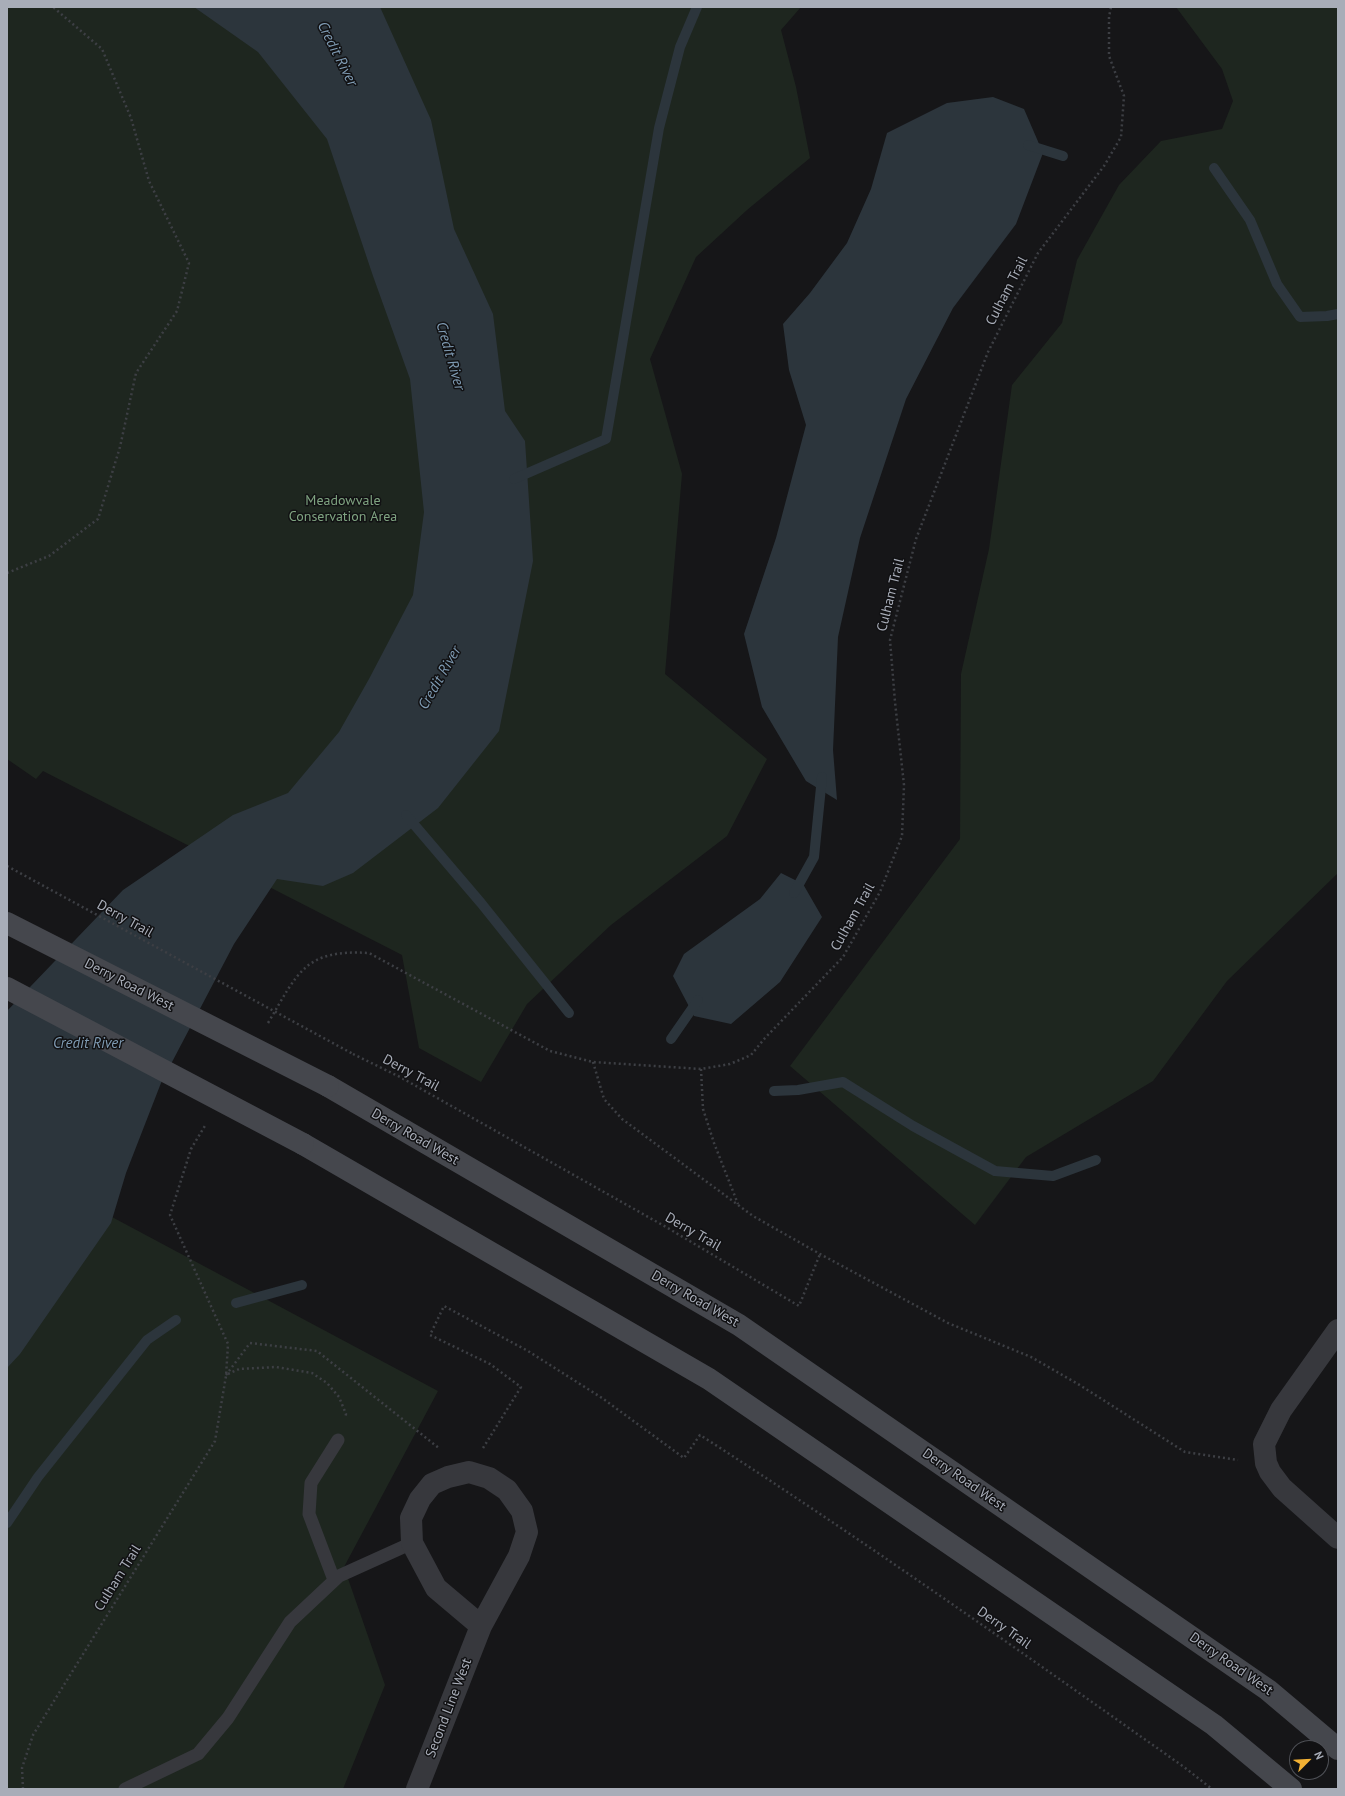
<!DOCTYPE html>
<style>
body{margin:0}
#map{position:relative;width:1345px;height:1796px;overflow:hidden;background:#161618;font-family:"PT Sans",sans-serif}
canvas{display:block}
.frame{position:absolute;inset:0;border:8px solid #a8adb8;pointer-events:none}
.north{position:absolute;left:1289px;top:1740px;width:40px;height:40px;box-sizing:border-box;background:#111113;border:1px solid #4d4f55;border-radius:50%;rotate:66deg;font-size:11px;font-weight:700;line-height:16px;text-align:center;color:#a8adb8}
.north::after{content:'';display:block;margin:auto;width:14px;height:18px;background:#f2b134;clip-path:polygon(50% 0,100% 100%,50% 72%,0 100%)}
</style>
<div id="map">
<canvas width="1345" height="1796"></canvas>
<div class="frame"></div>
<div class="north">N</div>
</div>
<script>
const ctx = document.querySelector('canvas').getContext('2d');
ctx.lineJoin = 'round';
function fillPath(path, color) {
  ctx.fillStyle = color;
  ctx.fill(path, 'evenodd');
}
function trace(path, color, width, dash) {
  ctx.strokeStyle = color;
  ctx.lineWidth = width;
  ctx.lineCap = dash ? 'butt' : 'round';
  ctx.setLineDash(dash || []);
  ctx.stroke(path);
}
function drawText(font, color, halo, rows, align = 'center') {
  ctx.font = font + ' "PT Sans",sans-serif';
  ctx.lineWidth = 3;
  ctx.setLineDash([]);
  ctx.textBaseline = 'middle';
  ctx.strokeStyle = halo;
  ctx.fillStyle = color;
  for (const [text, x, y, turn = 0] of rows) {
    ctx.save();
    ctx.translate(x, y);
    ctx.rotate((+turn || 0) * Math.PI / 180);
    ctx.textAlign = isNaN(turn) ? turn : align;
    if (halo) ctx.strokeText(text, 0, 0);
    ctx.fillText(text, 0, 0);
    ctx.restore();
  }
}
const green = new Path2D(`
 M 7,7 L 801,7 L 781,30 L 796,87 L 810,158 L 747,210 L 696,257 L 650,359 L 682,474 L 665,674 L 767,759 L 727,836 L 611,925 L 527,1004 L 481,1082 L 419,1048 L 402,955 L 43,771 L 36,779 L 7,759 Z
 M 1176,7 L 1338,7 L 1338,873 L 1227,981 L 1153,1081 L 1026,1157 L 975,1225 L 790,1066 L 960,839 L 961,674 L 989,549 L 1012,385 L 1062,323 L 1077,260 L 1119,185 L 1161,141 L 1222,129 L 1233,101 L 1222,69 Z
 M 7,1161 L 438,1391 L 344,1567 L 385,1685 L 343,1789 L 7,1789 Z`);
const water = new Path2D(`
 M 194,7 L 380,7 L 431,120 L 454,229 L 493,314 L 505,411 L 525,441 L 533,561 L 499,731 L 438,808 L 353,873 L 323,886 L 277,879 L 234,944 L 161,1083 L 126,1173 L 111,1223 L 20,1354 L 7,1368 L 7,1011 L 123,890 L 233,815 L 288,793 L 339,732 L 369,679 L 413,595 L 424,512 L 410,379 L 373,276 L 327,139 L 258,52 Z
 M 993,97 L 1024,109 L 1043,153 L 1016,224 L 953,308 L 906,399 L 860,538 L 838,637 L 833,750 L 837,800 L 806,781 L 762,707 L 744,634 L 776,538 L 806,425 L 789,370 L 783,324 L 810,293 L 847,243 L 871,189 L 887,133 L 947,103 Z
 M 781,873 L 803,884 L 822,917 L 780,982 L 731,1024 L 694,1016 L 673,976 L 684,954 L 760,899 Z`);
const stream = new Path2D(`
 M 1028,145 L 1063,156
 M 1214,168 L 1250,220 L 1277,284 L 1300,317 L 1327,316 L 1338,314
 M 514,479 L 606,439 L 659,128 L 680,47 L 697,7
 M 406,815 L 481,903 L 569,1013
 M 794,893 L 814,857 L 822,777
 M 671,1039 L 698,1000
 M 774,1091 L 798,1090 L 843,1082 L 913,1126 L 995,1171 L 1053,1176 L 1096,1160
 M 236,1303 L 302,1285
 M 7,1523 L 38,1477 L 147,1340 L 176,1320`);
const path = new Path2D(`
 M 7,573 L 49,556 L 98,519 L 120,447 L 136,373 L 177,311 L 189,263 L 149,181 L 131,118 L 102,49 L 53,7
 M 268,1023 C 298,973 304,949 369,953 L 550,1051 L 593,1062 L 701,1069 L 730,1064 L 751,1055 L 765,1038 L 843,957 L 880,892 L 902,836 L 904,785 L 895,702 L 890,640 L 916,539 L 988,352 L 1038,253 L 1104,166 L 1121,137 L 1124,96 L 1109,56 L 1109,17 L 1111,7
 M 353,1054 L 400,1077 L 666,1227 L 799,1306 L 820,1254
 M 593,1062 L 604,1099 L 622,1119 L 753,1216 L 820,1254 L 948,1323 L 1031,1357 L 1078,1384 L 1185,1452 L 1238,1460
 M 701,1069 L 703,1109 L 714,1143 L 738,1204
 M 228,1374 L 239,1369 L 276,1367 L 312,1373 L 327,1383 L 339,1397 L 346,1414 L 345,1418
 M 226,1375 L 250,1343 L 317,1351 L 440,1449
 M 483,1448 L 521,1387 L 490,1364 L 430,1335 L 444,1306 L 528,1351 L 602,1398 L 684,1458 L 700,1435 C 865,1541 1024,1654 1184,1767 L 1212,1789
 M 23,1789 L 22,1768 L 33,1735 L 215,1441 L 226,1376 L 228,1344 L 170,1215 L 191,1149 L 206,1124`);
const lane = new Path2D(`
 M 334,1580 L 309,1514 L 311,1483 L 338,1440
 M 125,1789 L 198,1754 L 228,1718 L 290,1622 L 339,1576 L 412,1543`);
const street = new Path2D(`
 M 1338,1330 L 1281,1410 L 1264,1444 L 1266,1463 L 1270,1472 L 1282,1488 L 1338,1538
 M 417,1789 L 481,1626 L 519,1556 L 527,1532 L 522,1511 L 507,1490 L 489,1478 L 469,1472 L 448,1477 L 432,1484 L 420,1499 L 411,1518 L 412,1543 L 436,1588 L 481,1626`);
const secondary = new Path2D(`
 M 328,1086 L 739,1325 L 1268,1690 L 1338,1749
 M 303,1144 L 709,1379 L 1214,1725 L 1291,1789`);
const pathBridge = new Path2D(`
 M 7,866 L 353,1054`);
const secondaryBridge = new Path2D(`
 M 7,923 L 328,1086
 M 7,988 L 303,1144`);
const streetNames = [
 ["Culham Trail",1007,291,-63],
 ["Culham Trail",891,595,-76],
 ["Culham Trail",853,917,-61],
 ["Derry Trail",125,919,29],
 ["Derry Road West",129,985,27],
 ["Derry Trail",411,1073,28],
 ["Derry Road West",415,1137,30],
 ["Derry Trail",693,1232,30],
 ["Derry Road West",695,1299,30],
 ["Derry Road West",964,1480,35],
 ["Culham Trail",118,1578,-58],
 ["Derry Trail",1004,1628,35],
 ["Derry Road West",1231,1664,35],
 ["Second Line West",449,1708,-69]
];
const parkNames = [
 ["Meadowvale",343,501],
 ["Conservation Area",343,517]
];
const waterNames = [
 ["Credit River",337,54,63],
 ["Credit River",450,356,74],
 ["Credit River",440,678,-60],
 ["Credit River",88,1044]
];
fillPath(green, '#1e261f');
fillPath(water, '#2c353c');
trace(stream, '#2c353c', 10);
trace(path, '#3d3f44', 2.5, [2, 3]);
trace(lane, '#37383d', 13);
trace(street, '#37383d', 22);
trace(secondary, '#45474d', 22);
trace(pathBridge, '#3d3f44', 2.5, [2, 3]);
trace(secondaryBridge, '#45474d', 22);
drawText('14px', '#a8adb8', '#111113', streetNames);
drawText('14px', '#7fa381', '#111113', parkNames);
drawText('italic 15px', '#7f9bb3', '#111113', waterNames);
</script>
